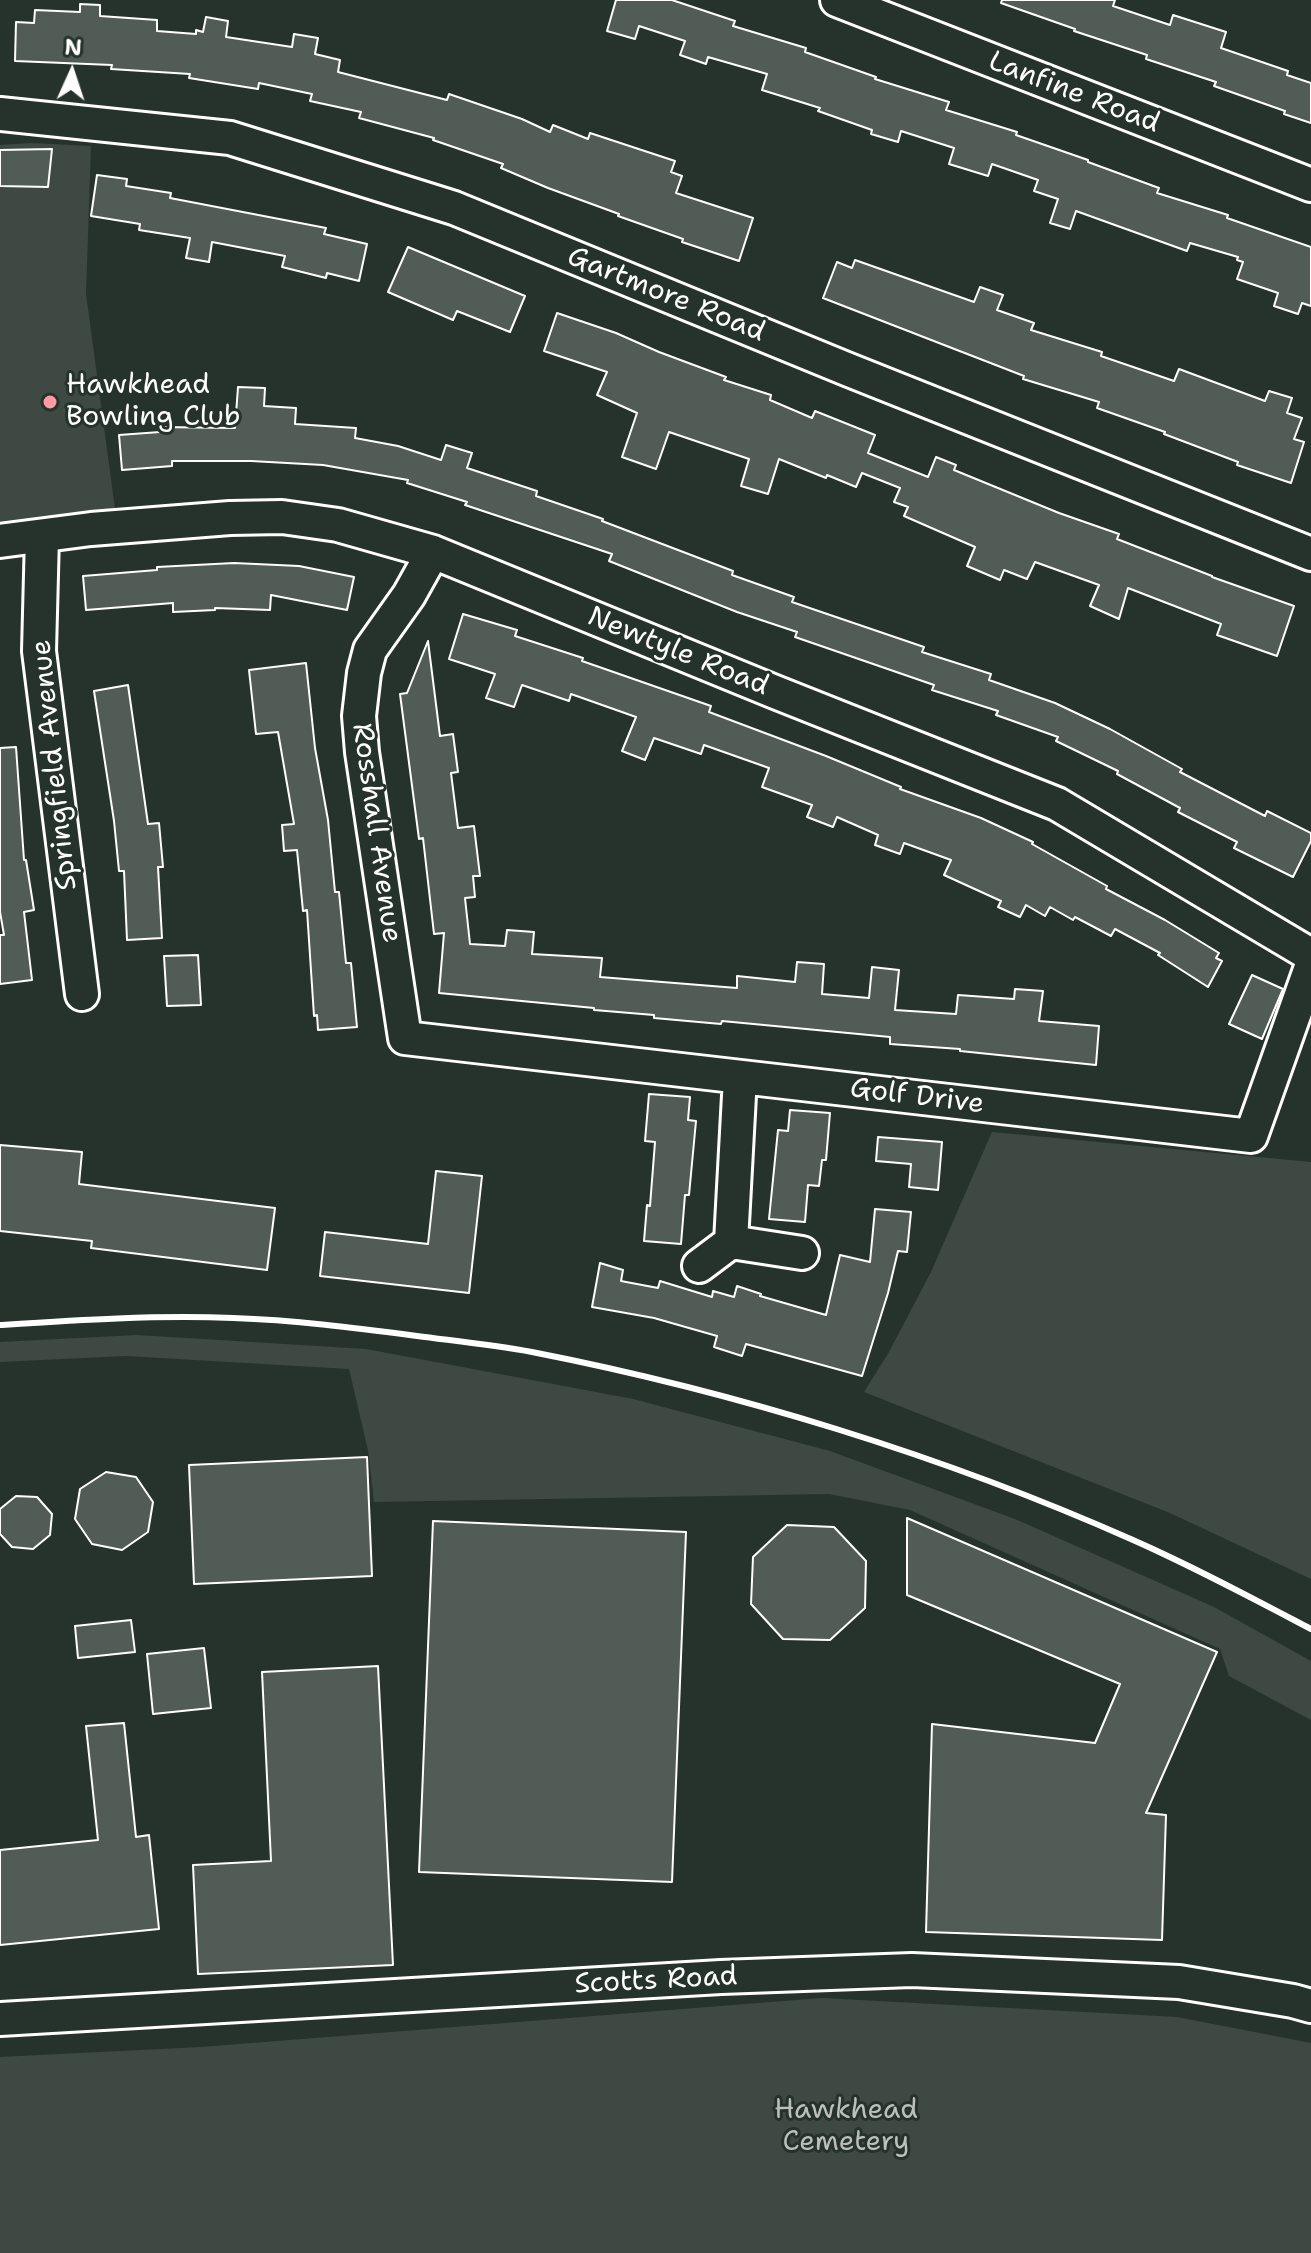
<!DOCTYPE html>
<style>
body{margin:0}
#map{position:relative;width:1311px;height:2253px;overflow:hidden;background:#26332d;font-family:"Shantell Sans",sans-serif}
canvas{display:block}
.north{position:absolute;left:32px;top:32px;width:80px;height:80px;-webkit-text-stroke:6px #26332d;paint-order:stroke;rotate:3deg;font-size:22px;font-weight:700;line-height:32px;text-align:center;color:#fff}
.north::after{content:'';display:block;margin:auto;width:28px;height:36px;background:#fff;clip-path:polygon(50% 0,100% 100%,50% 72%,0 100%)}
</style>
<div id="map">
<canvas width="1311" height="2253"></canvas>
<div class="north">N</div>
</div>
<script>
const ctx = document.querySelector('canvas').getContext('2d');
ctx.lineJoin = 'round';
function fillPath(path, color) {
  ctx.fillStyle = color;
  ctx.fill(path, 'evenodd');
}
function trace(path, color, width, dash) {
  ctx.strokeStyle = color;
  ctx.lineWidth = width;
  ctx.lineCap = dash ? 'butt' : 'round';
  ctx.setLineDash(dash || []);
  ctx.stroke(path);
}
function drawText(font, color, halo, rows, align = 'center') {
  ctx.font = font + ' "Shantell Sans",sans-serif';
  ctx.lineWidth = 6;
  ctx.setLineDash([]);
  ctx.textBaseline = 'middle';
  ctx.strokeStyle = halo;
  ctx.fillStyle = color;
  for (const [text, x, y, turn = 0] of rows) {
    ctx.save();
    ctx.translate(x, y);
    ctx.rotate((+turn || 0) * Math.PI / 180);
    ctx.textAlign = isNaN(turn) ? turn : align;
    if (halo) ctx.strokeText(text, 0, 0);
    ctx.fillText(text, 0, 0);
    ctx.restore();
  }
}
const green = new Path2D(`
 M 31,143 L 91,146 L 86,294 L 115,509 L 0,525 L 0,145 Z
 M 992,1132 L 1311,1162 L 1311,1579 L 1170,1513 L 864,1392 L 889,1352 L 931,1272 Z
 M 137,1335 L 366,1349 L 633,1399 L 830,1451 L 1015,1519 L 1214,1607 L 1311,1661 L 1311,1720 L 1229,1676 L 1220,1649 L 910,1510 L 829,1494 L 374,1502 L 368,1450 L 349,1369 L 126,1356 L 0,1362 L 0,1342 Z
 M 822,1998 L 1177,2017 L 1311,2043 L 1311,2253 L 0,2253 L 0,2057 L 201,2047 Z`);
const building = new Path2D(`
 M 616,0 L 672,0 L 735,21 L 733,26 L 806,48 L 805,52 L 876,77 L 875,79 L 949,102 L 946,110 L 1017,132 L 1016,135 L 1088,160 L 1088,162 L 1159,188 L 1157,193 L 1228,215 L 1227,218 L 1311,247 L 1311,306 L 1302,303 L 1298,314 L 1274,306 L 1278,293 L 1237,279 L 1243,262 L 1237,260 L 1238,257 L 1190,243 L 1187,251 L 1076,211 L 1070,229 L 1050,223 L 1058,199 L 1034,191 L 1038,180 L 992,164 L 988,176 L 949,164 L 954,148 L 901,131 L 898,142 L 871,134 L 872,130 L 818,111 L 820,108 L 762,90 L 767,74 L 708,57 L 706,64 L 680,55 L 685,41 L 639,26 L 635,39 L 607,31 Z
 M 1002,0 L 1115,0 L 1113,6 L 1170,25 L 1173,15 L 1226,32 L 1221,48 L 1288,71 L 1287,75 L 1311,83 L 1311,123 L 1284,114 L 1285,111 L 1214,86 L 1216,82 L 1146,59 L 1147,55 L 1074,31 L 1075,29 L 1001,3 Z
 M 80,4 L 100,5 L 100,16 L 157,20 L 157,31 L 196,34 L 196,30 L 203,32 L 206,17 L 228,21 L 226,37 L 292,47 L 294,34 L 318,38 L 315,54 L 340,60 L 338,72 L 447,100 L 449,94 L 522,119 L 550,132 L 553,125 L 588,139 L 590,133 L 675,161 L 671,172 L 682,176 L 676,193 L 753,218 L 739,261 L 682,242 L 683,239 L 618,216 L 619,214 L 548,188 L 501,168 L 503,164 L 433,140 L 434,138 L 359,118 L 361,112 L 310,101 L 312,94 L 259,83 L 258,89 L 189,78 L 190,74 L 111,69 L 112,65 L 15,61 L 16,22 L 34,23 L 35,10 L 80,12 Z
 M 52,149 L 48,187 L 0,186 L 0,150 Z
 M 97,175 L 127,179 L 126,186 L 171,193 L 170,198 L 326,228 L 324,234 L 367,244 L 359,281 L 327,273 L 326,278 L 282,267 L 285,256 L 212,242 L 209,262 L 186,258 L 190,238 L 139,230 L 140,224 L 91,216 Z
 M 408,247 L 525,296 L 510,332 L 457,311 L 453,320 L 388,292 Z
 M 855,260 L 974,302 L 980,287 L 1003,295 L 997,310 L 1034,323 L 1031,330 L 1102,352 L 1101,356 L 1174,381 L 1179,369 L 1265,401 L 1269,391 L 1292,398 L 1287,413 L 1302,418 L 1294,439 L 1304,442 L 1291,483 L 1237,465 L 1238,462 L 1164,434 L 1165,432 L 1097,408 L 1099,402 L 1023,379 L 1024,376 L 823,298 L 837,262 L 852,268 Z
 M 557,313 L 616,333 L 659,352 L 726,377 L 724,380 L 771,395 L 770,400 L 812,418 L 815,411 L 875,435 L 868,453 L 928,477 L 936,457 L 956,465 L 954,470 L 1059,513 L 1119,534 L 1117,539 L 1212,576 L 1212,577 L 1294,606 L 1277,656 L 1217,635 L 1221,624 L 1128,588 L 1119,619 L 1090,606 L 1099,585 L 1035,562 L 1027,579 L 1004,570 L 1000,580 L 967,566 L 975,547 L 904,516 L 908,507 L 894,502 L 900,488 L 862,473 L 856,487 L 827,475 L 826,478 L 779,459 L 768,494 L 741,486 L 749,459 L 669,432 L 656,469 L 622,457 L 637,413 L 597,395 L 607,372 L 544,351 Z
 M 238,387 L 265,388 L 264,406 L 296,408 L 295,424 L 356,428 L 355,438 L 398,446 L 441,460 L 446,445 L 472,453 L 467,468 L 537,491 L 536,496 L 603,519 L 602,521 L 733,571 L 732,575 L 794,597 L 792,602 L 924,647 L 922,652 L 991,674 L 989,680 L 1055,703 L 1110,729 L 1182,769 L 1180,772 L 1265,816 L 1267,811 L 1311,833 L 1311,841 L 1293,877 L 1234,848 L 1237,842 L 1178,812 L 1180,808 L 1117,774 L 1118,771 L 1056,741 L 1058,737 L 996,715 L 998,711 L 932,690 L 934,685 L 795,637 L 797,632 L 737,612 L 609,561 L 612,554 L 465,505 L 467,502 L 407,483 L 408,480 L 323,465 L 251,461 L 172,461 L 172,466 L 122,470 L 119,435 L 160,432 L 160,427 L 235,428 Z
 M 234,563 L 299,566 L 354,577 L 347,610 L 271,595 L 270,610 L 215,608 L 215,610 L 173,612 L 173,603 L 86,610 L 83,576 L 157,570 L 157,567 Z
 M 463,614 L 517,630 L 515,636 L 583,658 L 582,661 L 711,706 L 709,712 L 826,756 L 901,787 L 900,789 L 981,818 L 1033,842 L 1032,844 L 1107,886 L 1106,889 L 1165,920 L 1219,953 L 1216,958 L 1222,961 L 1208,987 L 1158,955 L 1160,953 L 1115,929 L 1111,936 L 1075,917 L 1073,920 L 1050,907 L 1045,916 L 1026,905 L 1020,917 L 998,907 L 1001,901 L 944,875 L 951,860 L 904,843 L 900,854 L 875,845 L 878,835 L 837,817 L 833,827 L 807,817 L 812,805 L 762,787 L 769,768 L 704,745 L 701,754 L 654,738 L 645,760 L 622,751 L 636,717 L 571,694 L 569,701 L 522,685 L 514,707 L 486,698 L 495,674 L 449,659 Z
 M 428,641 L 440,736 L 453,734 L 458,772 L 451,773 L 458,828 L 474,826 L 480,876 L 473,876 L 475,897 L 465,898 L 470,944 L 505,946 L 507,930 L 534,932 L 532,954 L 602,958 L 600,977 L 737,988 L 737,976 L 795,982 L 797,962 L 824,964 L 822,994 L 869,998 L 872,967 L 899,970 L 895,1010 L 956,1014 L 958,995 L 1014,999 L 1015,989 L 1043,991 L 1039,1021 L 1099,1026 L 1096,1065 L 960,1051 L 960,1049 L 890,1044 L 890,1037 L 722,1021 L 721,1024 L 654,1018 L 654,1015 L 594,1010 L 594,1008 L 439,993 L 444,933 L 434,934 L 423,838 L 419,839 L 400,694 L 407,693 Z
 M 306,663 L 315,748 L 328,820 L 335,892 L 339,892 L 346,963 L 351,963 L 357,1027 L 318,1030 L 317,1015 L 314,1016 L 307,910 L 303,911 L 297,850 L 284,851 L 282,825 L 294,824 L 278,732 L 256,734 L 249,670 Z
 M 128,685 L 148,824 L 159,823 L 163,867 L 158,867 L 162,938 L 127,940 L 124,871 L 119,871 L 114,821 L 94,691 Z
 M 16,747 L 24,860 L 26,860 L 34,910 L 24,912 L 32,980 L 0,984 L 0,935 L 4,935 L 0,912 L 0,748 Z
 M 198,955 L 201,1005 L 167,1006 L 164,956 Z
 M 1252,975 L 1283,989 L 1262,1039 L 1229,1024 Z
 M 649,1094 L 690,1097 L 688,1120 L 696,1121 L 689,1195 L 685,1195 L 681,1244 L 644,1241 L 647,1205 L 650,1206 L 655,1142 L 645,1141 Z
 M 790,1110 L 830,1113 L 826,1160 L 822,1160 L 819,1186 L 808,1185 L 805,1222 L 769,1219 L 778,1130 L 788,1131 Z
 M 878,1137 L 942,1142 L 938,1190 L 909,1187 L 911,1164 L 876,1161 Z
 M 0,1145 L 82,1152 L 79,1184 L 275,1208 L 267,1270 L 91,1248 L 92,1241 L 0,1231 Z
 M 436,1171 L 482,1176 L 469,1293 L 320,1276 L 325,1232 L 428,1244 Z
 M 875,1209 L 911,1212 L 907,1252 L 898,1251 L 888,1293 L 862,1376 L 746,1344 L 742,1356 L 714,1347 L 717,1336 L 654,1318 L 592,1307 L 600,1263 L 623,1270 L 621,1281 L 658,1288 L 660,1281 L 712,1297 L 713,1291 L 734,1297 L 737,1286 L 761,1294 L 760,1296 L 826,1315 L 840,1255 L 870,1262 Z
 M 367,1457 L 372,1576 L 194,1584 L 189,1465 Z
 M 106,1472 L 136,1477 L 153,1502 L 148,1532 L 122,1550 L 92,1544 L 75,1519 L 80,1489 Z
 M 16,1496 L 37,1497 L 52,1514 L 50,1535 L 33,1549 L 12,1547 L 0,1534 L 0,1509 Z
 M 907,1518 L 1217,1652 L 1146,1813 L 1166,1815 L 1162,1940 L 926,1932 L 932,1724 L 1095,1743 L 1120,1684 L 907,1595 Z
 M 433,1521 L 686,1532 L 672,1882 L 419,1872 Z
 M 787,1525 L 834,1527 L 866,1561 L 865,1608 L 830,1640 L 783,1639 L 751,1604 L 753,1557 Z
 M 131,1620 L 135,1652 L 78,1658 L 75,1626 Z
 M 204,1648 L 211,1708 L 153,1714 L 147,1654 Z
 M 378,1666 L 393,1965 L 198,1974 L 193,1865 L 271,1861 L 262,1672 Z
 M 124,1723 L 136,1837 L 149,1835 L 159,1929 L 0,1945 L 0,1850 L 98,1840 L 86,1726 Z`);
const minor = new Path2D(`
 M 837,0 L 1311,185
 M 0,114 L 230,138 L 454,208 L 849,370 L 1311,554
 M 42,536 L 39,651 L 82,994
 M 0,541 L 91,529 L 230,518 L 282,517 L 338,525 L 433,552 L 775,692 L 1057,804 L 1311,955
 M 433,552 L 409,595 L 370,650 L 364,673 L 359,716 L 362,752 L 405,1038 L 1251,1136 L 1311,967
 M 731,1242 L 802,1253
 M 699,1266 L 731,1242 L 740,1077
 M 0,2019 L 721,1977 L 912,1970 L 1179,1982 L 1293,2001 L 1311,2006`);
const rail = new Path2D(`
 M 0,1325 C 78,1320 155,1315 233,1318 C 294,1320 356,1328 417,1336 C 455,1341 494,1345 532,1352 C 736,1392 944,1456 1133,1540 C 1194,1567 1252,1598 1311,1629`);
const markers = [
 [50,402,8,"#ff9aa2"]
];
const streetNames = [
 ["Lanfine Road",1074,93,21],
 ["Gartmore Road",666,295,22],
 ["Newtyle Road",678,652,22],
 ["Springfield Avenue",55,765,-96],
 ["Rosshall Avenue",376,833,82],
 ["Golf Drive",917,1097,7],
 ["Scotts Road",656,1981,-3]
];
const poiNames = [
 ["Hawkhead",66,386],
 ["Bowling Club",66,418]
];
const parkNames = [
 ["Hawkhead",846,2111],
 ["Cemetery",846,2143]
];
fillPath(green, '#3e4944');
fillPath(building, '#515c57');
trace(building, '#fff', 2);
trace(minor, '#fff', 38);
trace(minor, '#26332d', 32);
trace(rail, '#fff', 6);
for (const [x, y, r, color] of markers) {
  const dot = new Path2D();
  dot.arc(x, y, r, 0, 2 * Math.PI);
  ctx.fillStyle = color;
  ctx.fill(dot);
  trace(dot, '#26332d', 3);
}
drawText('28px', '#fff', '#26332d', streetNames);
drawText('28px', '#fff', '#26332d', poiNames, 'left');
drawText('28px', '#bbbfbe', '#26332d', parkNames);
</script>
